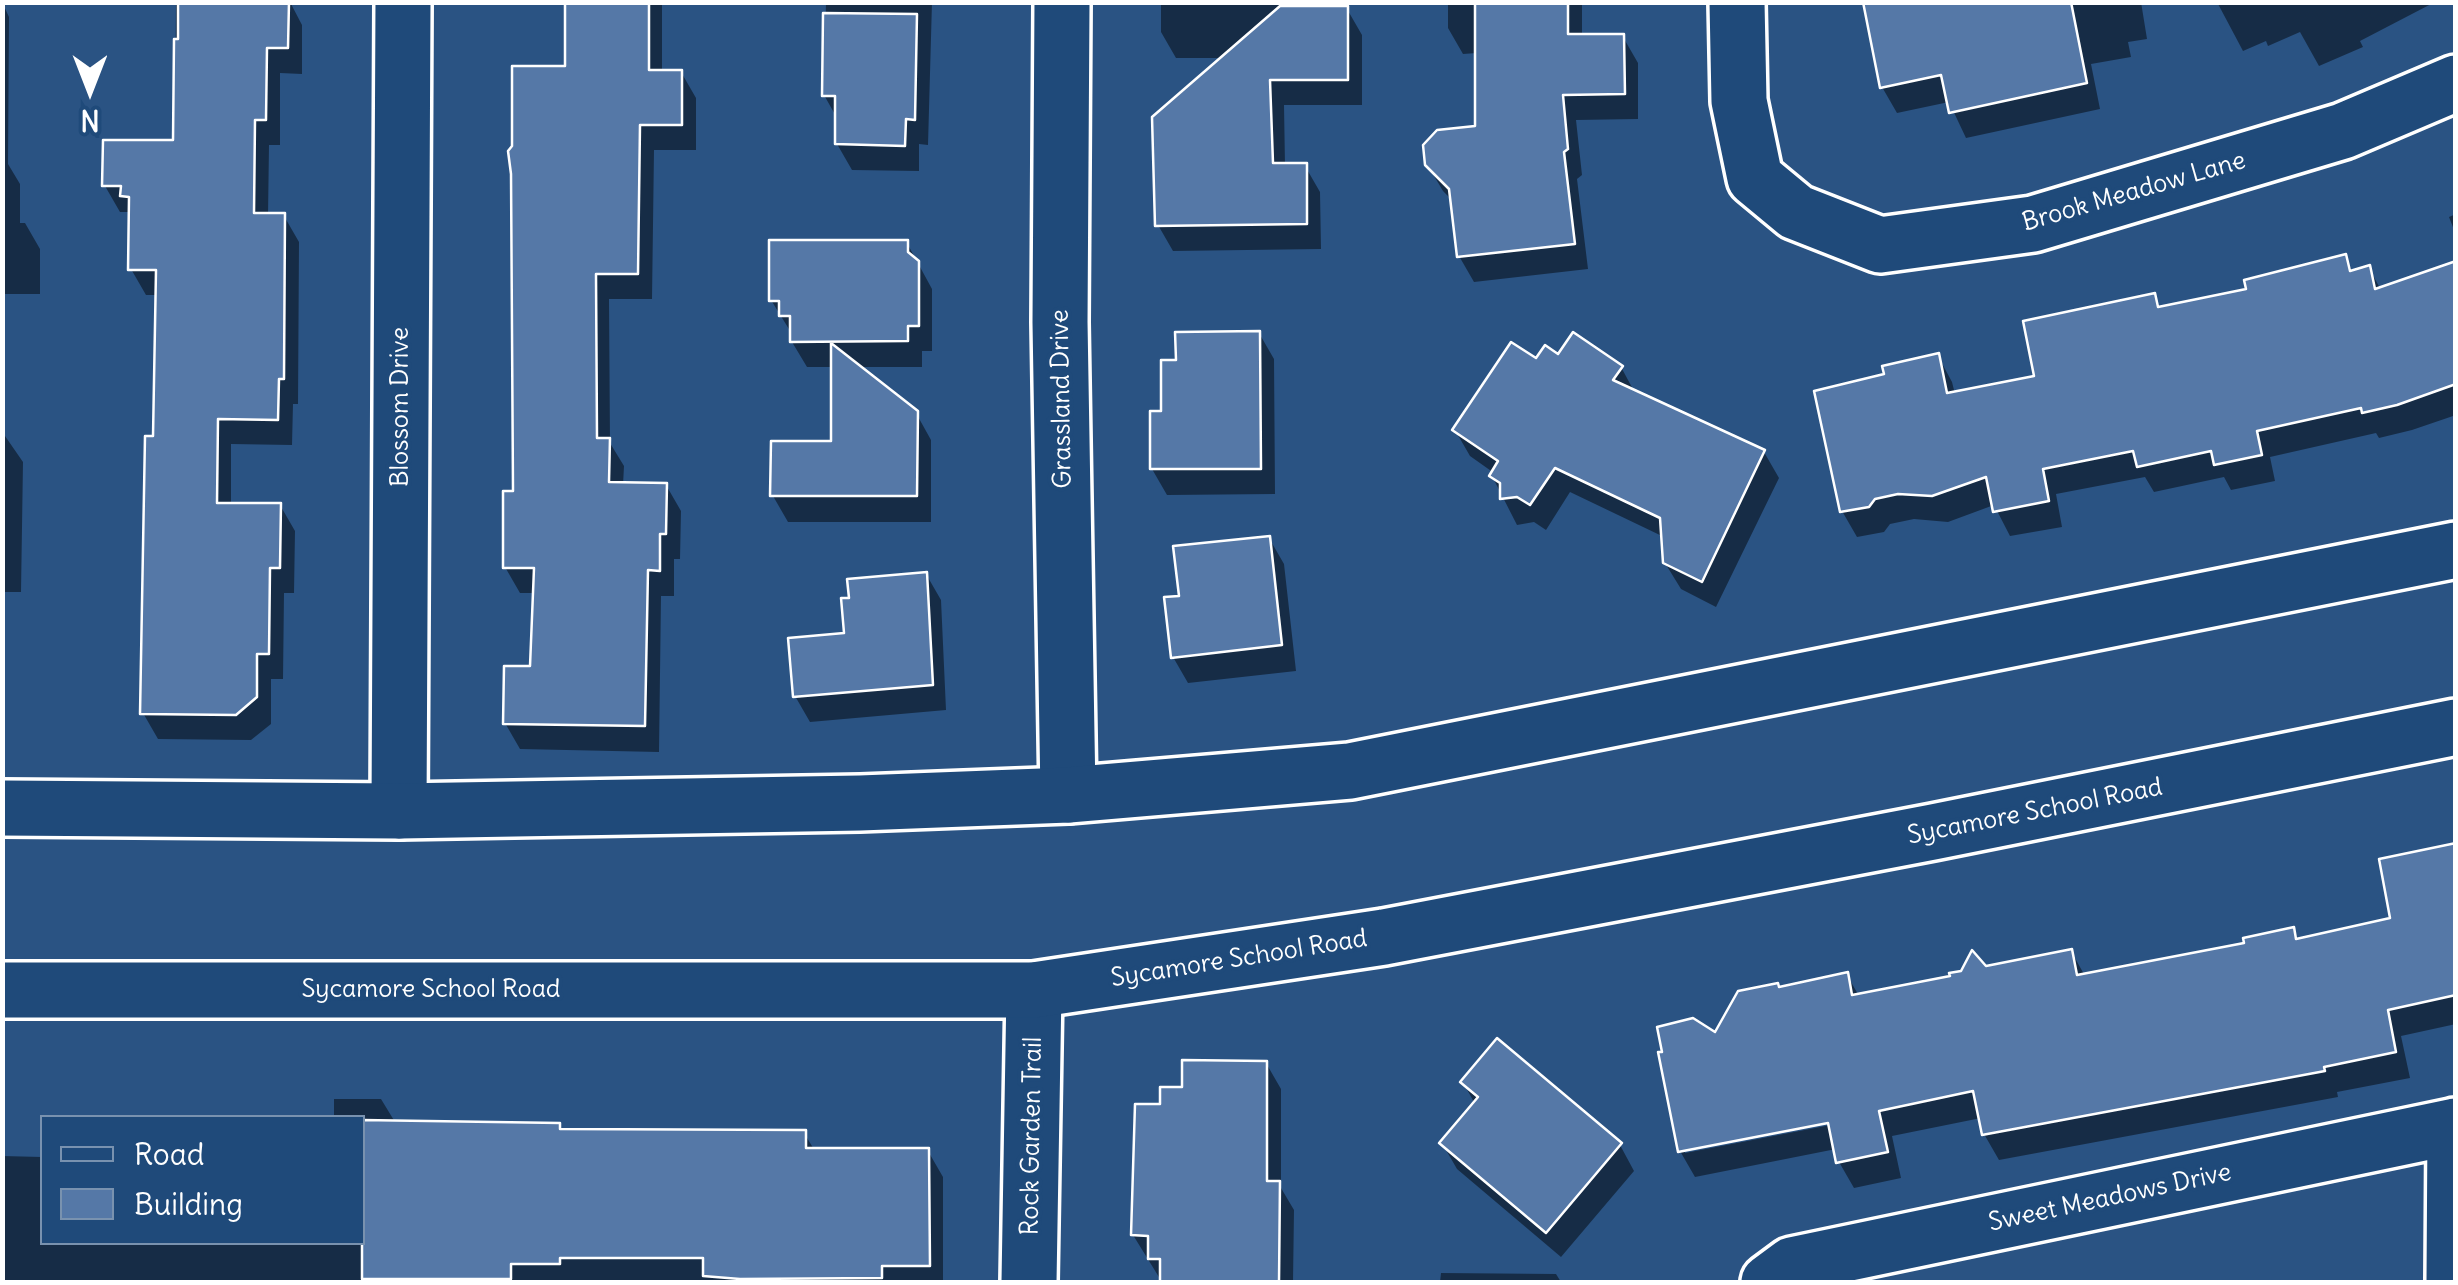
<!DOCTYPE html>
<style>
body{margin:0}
#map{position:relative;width:2458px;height:1285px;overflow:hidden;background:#2a5383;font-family:Delius,sans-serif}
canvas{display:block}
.frame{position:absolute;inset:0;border:5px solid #fff;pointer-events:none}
.legend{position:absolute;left:40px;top:1115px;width:325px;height:130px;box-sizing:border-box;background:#1f4a7a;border:2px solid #7992af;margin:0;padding:12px 18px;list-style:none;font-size:30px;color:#fff}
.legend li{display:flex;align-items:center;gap:20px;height:50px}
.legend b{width:50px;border:2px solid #7992af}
.north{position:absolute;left:40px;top:40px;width:100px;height:100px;-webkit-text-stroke:8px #1f4a7a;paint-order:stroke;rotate:180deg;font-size:28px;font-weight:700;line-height:40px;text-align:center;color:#fff}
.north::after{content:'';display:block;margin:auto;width:35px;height:45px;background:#fff;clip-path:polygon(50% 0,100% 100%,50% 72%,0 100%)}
</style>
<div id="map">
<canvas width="2458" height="1285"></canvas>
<div class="frame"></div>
<ul class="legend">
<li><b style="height:12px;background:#1f4a7a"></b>Road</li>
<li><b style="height:28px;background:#5578a7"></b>Building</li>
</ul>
<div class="north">N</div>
</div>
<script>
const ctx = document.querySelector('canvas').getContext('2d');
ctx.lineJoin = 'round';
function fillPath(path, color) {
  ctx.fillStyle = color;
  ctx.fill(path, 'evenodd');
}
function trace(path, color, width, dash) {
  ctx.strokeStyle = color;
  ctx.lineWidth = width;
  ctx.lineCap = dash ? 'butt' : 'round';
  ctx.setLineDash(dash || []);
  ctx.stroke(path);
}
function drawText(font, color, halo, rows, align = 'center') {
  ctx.font = font + ' Delius,sans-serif';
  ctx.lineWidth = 8;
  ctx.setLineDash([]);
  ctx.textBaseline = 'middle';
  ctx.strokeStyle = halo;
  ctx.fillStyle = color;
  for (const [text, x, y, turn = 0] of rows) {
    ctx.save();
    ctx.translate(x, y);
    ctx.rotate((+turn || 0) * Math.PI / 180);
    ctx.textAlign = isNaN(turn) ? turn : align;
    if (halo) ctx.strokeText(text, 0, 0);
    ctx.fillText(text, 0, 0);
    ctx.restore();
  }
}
const shadow = new Path2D(`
 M 2,2 L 9,17 L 8,164 L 20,184 L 20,223 L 25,223 L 40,249 L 40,294 L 2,294 Z
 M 176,2 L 290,2 L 302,25 L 302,74 L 280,73 L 280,145 L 269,145 L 268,216 L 284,216 L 299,242 L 298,404 L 293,404 L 292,445 L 231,444 L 231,505 L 280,505 L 295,531 L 294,593 L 284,593 L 283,679 L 271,679 L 271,724 L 251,740 L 158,739 L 143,713 L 156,439 L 158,295 L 146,295 L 131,269 L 131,212 L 120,212 L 105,186 L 175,142 Z
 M 568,2 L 662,2 L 662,72 L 681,72 L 696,98 L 696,150 L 654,150 L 652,299 L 609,299 L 610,443 L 624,466 L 623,485 L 666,485 L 681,511 L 680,559 L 674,559 L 674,596 L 661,596 L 659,752 L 520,749 L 505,723 L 532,669 L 535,593 L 520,593 L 505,567 L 568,69 Z
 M 826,2 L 932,2 L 928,145 L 919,144 L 919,171 L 852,170 L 837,144 L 837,118 L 824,95 Z
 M 1161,2 L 1285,2 L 1285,9 L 1347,9 L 1362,35 L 1362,105 L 1284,105 L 1285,166 L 1305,166 L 1320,192 L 1321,249 L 1173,251 L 1158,225 L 1224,58 L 1176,58 L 1161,32 Z
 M 1448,2 L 1582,2 L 1582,37 L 1623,37 L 1638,63 L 1638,119 L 1576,120 L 1582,175 L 1577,179 L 1588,269 L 1474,282 L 1459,256 L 1453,201 L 1443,191 L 1427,164 L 1477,128 L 1477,53 L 1463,54 L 1448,28 Z
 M 1866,2 L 2141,2 L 2147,39 L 2128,42 L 2131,57 L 2091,64 L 2100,109 L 1966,138 L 1949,102 L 1897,113 L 1882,87 Z
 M 2217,2 L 2435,2 L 2360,41 L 2363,47 L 2319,66 L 2300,32 L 2268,46 L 2266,41 L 2243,51 Z
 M 2456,214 L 2456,235 L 2449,217 Z
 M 907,243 L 932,289 L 932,351 L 922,351 L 922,367 L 858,367 L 916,413 L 931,440 L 931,522 L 788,522 L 773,496 L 834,443 L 834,367 L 807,367 L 792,342 L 792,334 L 771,300 Z
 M 2344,257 L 2353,272 L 2369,268 L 2381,290 L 2456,264 L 2456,415 L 2412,430 L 2379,438 L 2376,433 L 2270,457 L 2275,481 L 2231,490 L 2224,477 L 2154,492 L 2145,477 L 2056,494 L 2062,527 L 2010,536 L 1994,505 L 1948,522 L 1914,519 L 1890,524 L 1884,532 L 1857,537 L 1842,511 L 1887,375 L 1938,356 L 1952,382 L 1955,394 L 2037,378 L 2153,296 L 2161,309 L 2249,291 Z
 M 1259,333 L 1274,359 L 1275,494 L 1167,495 L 1152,469 L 1178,363 Z
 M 1559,357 L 1621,367 L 1635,393 L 1764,452 L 1779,478 L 1716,607 L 1681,589 L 1665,563 L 1664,537 L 1570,492 L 1546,530 L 1534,522 L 1517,525 L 1492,476 L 1494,473 L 1470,456 L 1455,430 L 1536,362 Z
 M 2,390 L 5,395 L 5,436 L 23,462 L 21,592 L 2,592 Z
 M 1269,538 L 1284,564 L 1296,671 L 1188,683 L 1173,657 L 1181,598 Z
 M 926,574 L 941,600 L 946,710 L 810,722 L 795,696 L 847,635 Z
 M 2456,845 L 2456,1024 L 2401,1036 L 2410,1078 L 2337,1092 L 2338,1097 L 1999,1160 L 1984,1134 L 1981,1118 L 1892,1136 L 1901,1178 L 1854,1188 L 1839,1162 L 1836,1149 L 1695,1177 L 1680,1151 L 1716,1035 L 1779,989 L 1847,975 L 1859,996 L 2071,951 L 2085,976 L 2247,945 L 2293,930 L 2299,941 L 2393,919 ZM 1840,1118 L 1841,1123 L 1685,1153 L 1685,1148 Z
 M 1266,1063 L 1281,1089 L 1281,1188 L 1294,1210 L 1293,1282 L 1162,1282 L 1133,1235 L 1162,1106 L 1184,1089 Z
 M 1463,1082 L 1620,1145 L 1634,1171 L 1561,1257 L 1457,1169 L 1442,1143 L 1475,1104 Z
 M 334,1099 L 381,1099 L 395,1122 L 559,1126 L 562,1131 L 804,1133 L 815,1151 L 928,1151 L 943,1177 L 943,1282 L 2,1282 L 2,1156 L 42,1157 L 42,1242 L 362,1242 L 362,1118 L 334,1118 Z
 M 1441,1273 L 1556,1274 L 1561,1282 L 1440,1282 Z`);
const building = new Path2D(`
 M 178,2 L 289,2 L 288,48 L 267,48 L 266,120 L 255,120 L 254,213 L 285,213 L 284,379 L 279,379 L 278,420 L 218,419 L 217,503 L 281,503 L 280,568 L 270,568 L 269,654 L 257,654 L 257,697 L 236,715 L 140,714 L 145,436 L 153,436 L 156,270 L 128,270 L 129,197 L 120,196 L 121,186 L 102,186 L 103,140 L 173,140 L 174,39 L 178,39 Z
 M 565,2 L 649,2 L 649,70 L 682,70 L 682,125 L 640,125 L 638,274 L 596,274 L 597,438 L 610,438 L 609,482 L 667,483 L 666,534 L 660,534 L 660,571 L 648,570 L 645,726 L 503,724 L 504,666 L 530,666 L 534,568 L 503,568 L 503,491 L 513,491 L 511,174 L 508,151 L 512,146 L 512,66 L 565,66 Z
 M 1475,2 L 1568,2 L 1568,34 L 1624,34 L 1625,94 L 1563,95 L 1568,149 L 1564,152 L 1575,244 L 1457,257 L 1449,189 L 1425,165 L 1423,145 L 1437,130 L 1475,126 Z
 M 1863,2 L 2071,2 L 2087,83 L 1949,113 L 1941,75 L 1880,88 Z
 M 1280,6 L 1348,6 L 1348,80 L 1270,80 L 1273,163 L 1307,163 L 1307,224 L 1155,226 L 1152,117 Z
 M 823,13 L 917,14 L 915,120 L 906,119 L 905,146 L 835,144 L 835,96 L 822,96 Z
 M 769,240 L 908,240 L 908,252 L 919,261 L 919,326 L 908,326 L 908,341 L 790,342 L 790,316 L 779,316 L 779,301 L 769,301 Z
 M 2346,254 L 2350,271 L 2370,265 L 2375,289 L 2456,261 L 2456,384 L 2397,405 L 2362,413 L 2361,408 L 2257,431 L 2262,455 L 2214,465 L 2211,451 L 2137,467 L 2133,451 L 2043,469 L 2049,501 L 1993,512 L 1986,477 L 1932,496 L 1898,494 L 1875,499 L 1869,507 L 1840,512 L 1814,391 L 1884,374 L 1882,366 L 1939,353 L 1947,393 L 2034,376 L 2023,321 L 2155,293 L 2158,307 L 2246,289 L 2244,280 Z
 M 1260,331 L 1261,469 L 1150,469 L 1150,411 L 1161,411 L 1161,360 L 1176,360 L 1175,332 Z
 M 1573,332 L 1623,366 L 1613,380 L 1765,450 L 1702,582 L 1663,563 L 1660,518 L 1555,468 L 1530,505 L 1517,497 L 1500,499 L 1500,483 L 1489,476 L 1498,461 L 1452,430 L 1511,342 L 1536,358 L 1545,345 L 1558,354 Z
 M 831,343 L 918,411 L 917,496 L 770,496 L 771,441 L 831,441 Z
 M 1270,536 L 1282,645 L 1171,658 L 1164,597 L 1179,596 L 1173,546 Z
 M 927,572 L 933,685 L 793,697 L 788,638 L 844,633 L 841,598 L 849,598 L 847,579 Z
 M 2456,843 L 2456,995 L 2388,1010 L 2396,1052 L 2324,1067 L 2325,1071 L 1982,1135 L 1973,1091 L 1879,1111 L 1888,1152 L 1836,1163 L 1828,1123 L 1678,1152 L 1658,1052 L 1662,1052 L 1657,1027 L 1693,1018 L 1715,1032 L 1738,991 L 1778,983 L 1779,987 L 1848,972 L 1852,995 L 1950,976 L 1949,973 L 1961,971 L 1972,950 L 1986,966 L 2072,949 L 2077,975 L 2244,943 L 2243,938 L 2294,927 L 2296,939 L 2390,918 L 2379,859 Z
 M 1497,1038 L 1622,1143 L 1546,1233 L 1439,1143 L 1478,1097 L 1460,1082 Z
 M 1182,1060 L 1267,1061 L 1267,1181 L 1280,1181 L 1279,1282 L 1160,1282 L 1160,1259 L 1148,1259 L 1148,1236 L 1131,1235 L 1135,1104 L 1160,1104 L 1160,1087 L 1182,1087 Z
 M 362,1120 L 560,1123 L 560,1129 L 806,1130 L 806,1148 L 929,1148 L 930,1266 L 882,1266 L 882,1278 L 740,1279 L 703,1276 L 703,1258 L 560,1258 L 560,1264 L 511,1264 L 511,1279 L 362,1279 Z`);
const minor = new Path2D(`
 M 1062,2 L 1060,322 L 1068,795
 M 1737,2 L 1739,101 L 1755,178 L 1796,212 L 1880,245 L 2033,224 L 2343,131 L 2456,83
 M 399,811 L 403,2
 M 1029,1282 L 1034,990
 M 1769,1282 L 1792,1265 L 2456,1126
 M 2454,1282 L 2455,1126`);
const major = new Path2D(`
 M 2,808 L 399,811 L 860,803 L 1068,795 L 1350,771 L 2456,550
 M 2,990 L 1034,990 L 1384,937 L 1933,832 L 2456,727`);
const streetNames = [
 ["Brook Meadow Lane",2134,192,-16],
 ["Grassland Drive",1062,399,-91],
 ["Blossom Drive",401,407,-90],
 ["Sycamore School Road",2035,812,-11],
 ["Sycamore School Road",1239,959,-9],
 ["Sycamore School Road",431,990],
 ["Rock Garden Trail",1032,1136,-89],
 ["Sweet Meadows Drive",2110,1198,-12]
];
fillPath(shadow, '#0007');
fillPath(building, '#5578a7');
trace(building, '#fff', 2.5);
trace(minor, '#fff', 62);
trace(major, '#fff', 62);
trace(minor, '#1f4a7a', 55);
trace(major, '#1f4a7a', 55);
drawText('25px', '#fff', '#1f4a7a', streetNames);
</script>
